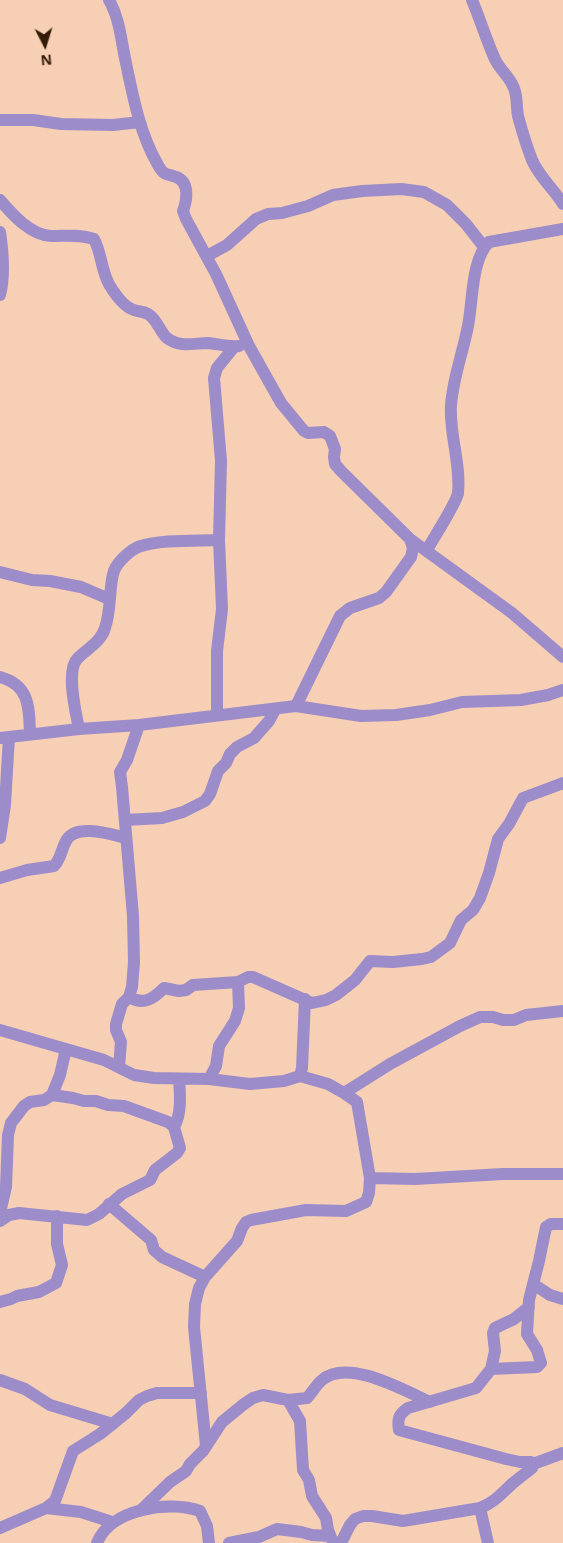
<!DOCTYPE html>
<style>
body{margin:0}
#map{position:relative;width:563px;height:1543px;overflow:hidden;background:#f7cfb4;font-family:"Noto Sans",sans-serif}
canvas{display:block}
.north{position:absolute;left:20px;top:20px;width:50px;height:50px;-webkit-text-stroke:4px #f7cfb4;paint-order:stroke;rotate:175deg;font-size:14px;font-weight:700;line-height:20px;text-align:center;color:#341c09}
.north::after{content:'';display:block;margin:auto;width:18px;height:22px;background:#341c09;clip-path:polygon(50% 0,100% 100%,50% 72%,0 100%)}
</style>
<div id="map">
<canvas width="563" height="1543"></canvas>
<div class="north">N</div>
</div>
<script>
const ctx = document.querySelector('canvas').getContext('2d');
ctx.lineJoin = 'round';
function trace(path, color, width, dash) {
  ctx.strokeStyle = color;
  ctx.lineWidth = width;
  ctx.lineCap = dash ? 'butt' : 'round';
  ctx.setLineDash(dash || []);
  ctx.stroke(path);
}
const minor = new Path2D(`
 M 109,0 C 120,19 121,41 126,63 C 133,97 140,134 158,165 C 164,176 166,173 176,177 C 190,182 187,200 183,211 L 186,219 L 216,274 L 249,346 L 281,403 L 304,431 L 308,433 L 324,432 L 330,436 L 335,449 L 334,457 L 335,464 L 341,471 L 410,539 L 512,613 L 563,657
 M 472,0 C 480,19 486,39 494,57 C 498,68 509,76 513,86 C 518,95 516,106 518,116 C 522,131 527,147 532,160 C 540,178 553,188 563,204
 M 0,120 L 33,120 L 61,124 L 113,125 L 140,122
 M 0,200 C 12,214 30,235 51,236 C 66,236 79,234 94,239 C 102,254 101,271 110,286 C 115,294 124,307 134,310 C 139,312 143,311 148,314 C 157,319 160,332 167,338 C 180,348 194,343 208,343 C 218,344 228,347 239,346
 M 0,232 C 3,252 5,276 0,295
 M 207,256 L 227,245 L 256,219 L 268,214 L 282,213 L 308,206 L 333,195 L 362,191 L 401,189 L 424,192 L 447,205 L 466,224 L 484,247
 M 427,550 C 433,539 457,502 458,493 C 461,463 449,434 451,405 C 453,378 463,352 468,326 C 473,301 471,260 489,242 L 563,229
 M 0,572 L 32,580 L 50,581 L 81,587 L 109,599
 M 0,677 C 30,685 29,708 30,734
 M 296,706 L 361,716 L 396,715 L 430,710 L 462,702 L 521,700 L 548,695 L 563,690
 M 217,715 L 217,651 L 222,609 L 219,540 L 221,461 L 214,378 L 217,368 L 234,347
 M 79,729 C 76,713 65,670 78,658 C 88,648 101,642 105,628 C 111,611 109,591 113,574 C 115,564 129,551 138,547 C 160,539 196,541 219,540
 M 0,738 L 79,729 L 139,725 L 296,706 L 340,616 L 350,608 L 379,598 L 386,592 L 411,557 L 413,548 L 410,539
 M 125,820 L 162,818 L 183,812 L 205,801 L 210,794 L 218,771 L 226,763 L 230,754 L 237,747 L 254,738 L 269,721 L 275,710
 M 0,838 L 5,805 L 9,737
 M 0,878 L 27,870 L 54,866 C 61,859 61,850 66,841 C 75,823 110,834 126,838
 M 129,997 C 144,1006 154,998 164,988 L 179,991 L 186,990 L 193,985 L 238,982 L 248,977 L 253,977 L 312,1003 L 326,1000 L 336,995 L 355,980 L 370,961 L 393,962 L 422,959 L 431,957 L 450,943 L 461,920 L 473,910 L 480,898 L 489,873 L 498,839 L 509,824 L 523,798 L 563,783
 M 0,1030 L 104,1060 L 134,1075 L 154,1078 L 209,1079 L 250,1084 L 284,1081 L 300,1076 L 328,1084 L 344,1093 L 357,1102 L 370,1178 L 369,1193 L 366,1202 L 346,1211 L 306,1210 L 251,1220 L 246,1222 L 242,1228 L 237,1241 L 205,1277 L 199,1288 L 195,1304 L 194,1327 L 206,1446
 M 119,1067 L 121,1042 L 116,1030 L 116,1024 L 122,1004 L 129,997 L 132,987 L 134,962 L 133,916 L 122,787 L 120,772 L 127,760 L 139,725
 M 300,1076 L 302,1068 L 305,999
 M 209,1079 L 216,1066 L 219,1046 L 235,1021 L 239,1008 L 238,982
 M 344,1093 L 390,1064 L 460,1026 L 480,1017 L 493,1017 L 503,1020 L 514,1020 L 526,1015 L 563,1011
 M 174,1127 C 182,1114 180,1093 179,1079
 M 370,1178 L 415,1179 L 503,1174 L 563,1174
 M 109,1204 L 151,1240 L 154,1250 L 162,1257 L 205,1277
 M 0,1213 L 6,1187 L 8,1135 L 11,1123 L 24,1106 L 30,1102 L 44,1100 L 52,1095 L 60,1075 L 66,1049
 M 0,1221 L 9,1215 L 19,1213 L 87,1220 L 99,1214 L 122,1194 L 150,1180 L 155,1170 L 177,1153 L 180,1148 L 174,1127 L 168,1122 L 124,1106 L 108,1105 L 96,1101 L 84,1101 L 73,1098 L 52,1095
 M 533,1284 L 550,1295 L 563,1299
 M 0,1302 L 11,1299 L 17,1296 L 39,1292 L 56,1283 L 62,1265 L 57,1244 L 57,1216
 M 529,1307 L 514,1319 L 495,1328 L 493,1333 L 495,1351 L 491,1369 L 476,1388 L 408,1408 C 399,1414 397,1419 399,1430 L 506,1459 L 520,1462 L 531,1462 L 533,1464
 M 491,1369 L 537,1367 L 541,1363 L 537,1350 L 527,1334 L 529,1300 L 539,1261 L 546,1227 L 551,1224 L 563,1224
 M 0,1380 L 25,1389 L 50,1405 L 113,1424
 M 288,1400 L 300,1421 L 303,1470 L 309,1480 L 312,1496 L 326,1518 L 328,1530 L 333,1543
 M 46,1508 L 81,1512 L 112,1522
 M 480,1508 L 488,1543
 M 140,1511 L 170,1482 L 186,1471 L 190,1464 L 203,1451 L 222,1422 L 244,1404 L 253,1398 L 263,1395 L 288,1400 L 307,1398 C 312,1393 316,1385 322,1380 C 348,1358 403,1390 430,1402
 M 0,1528 L 46,1508 L 55,1501 L 73,1451 L 100,1434 L 126,1413 L 139,1400 L 147,1396 L 157,1393 L 201,1393
 M 97,1543 C 110,1509 169,1500 200,1511 L 207,1526 L 209,1543
 M 229,1543 L 259,1537 L 277,1529 L 301,1532 L 312,1535 L 330,1536
 M 341,1543 L 350,1525 L 355,1519 L 363,1516 L 372,1516 L 403,1521 L 480,1508 C 494,1503 502,1493 513,1483 C 519,1478 526,1473 532,1468 L 533,1464 L 563,1453`);
trace(minor, '#9c8cca', 12);
</script>
